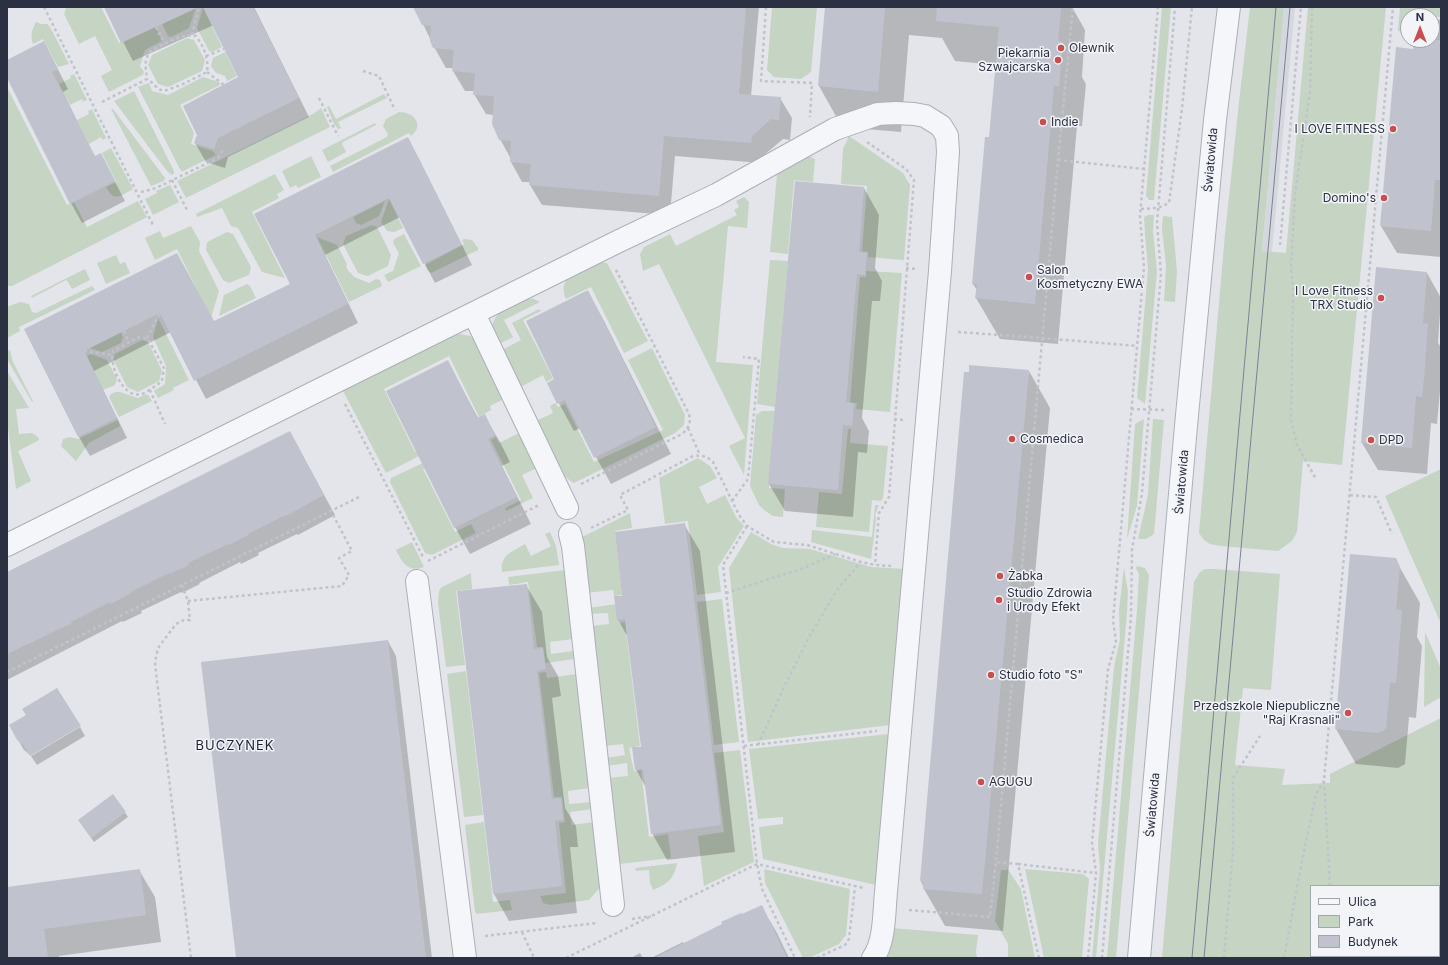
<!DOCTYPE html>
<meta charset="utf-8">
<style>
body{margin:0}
#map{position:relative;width:1448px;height:965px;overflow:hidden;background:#e3e5ea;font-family:Inter,sans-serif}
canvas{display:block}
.frame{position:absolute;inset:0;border:8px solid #2b3042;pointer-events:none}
.legend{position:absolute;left:1310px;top:885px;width:130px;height:72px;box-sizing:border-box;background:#f2f4f8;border:1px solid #a2a6af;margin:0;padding:5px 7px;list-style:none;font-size:12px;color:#2b3042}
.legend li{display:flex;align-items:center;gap:8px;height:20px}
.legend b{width:20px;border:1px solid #a2a6af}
.north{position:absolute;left:1400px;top:8px;width:40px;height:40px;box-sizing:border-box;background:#f2f4f8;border:1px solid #a2a6af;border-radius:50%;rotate:0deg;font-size:11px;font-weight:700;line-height:16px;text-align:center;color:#2b3042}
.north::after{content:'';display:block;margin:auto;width:14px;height:18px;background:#c94e4e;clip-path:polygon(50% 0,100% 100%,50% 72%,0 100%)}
</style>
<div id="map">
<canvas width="1448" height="965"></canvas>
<div class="frame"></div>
<ul class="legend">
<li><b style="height:5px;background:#f5f6f9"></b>Ulica</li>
<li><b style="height:11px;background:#c6d4c4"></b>Park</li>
<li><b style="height:11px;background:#c0c3cd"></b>Budynek</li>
</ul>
<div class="north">N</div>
</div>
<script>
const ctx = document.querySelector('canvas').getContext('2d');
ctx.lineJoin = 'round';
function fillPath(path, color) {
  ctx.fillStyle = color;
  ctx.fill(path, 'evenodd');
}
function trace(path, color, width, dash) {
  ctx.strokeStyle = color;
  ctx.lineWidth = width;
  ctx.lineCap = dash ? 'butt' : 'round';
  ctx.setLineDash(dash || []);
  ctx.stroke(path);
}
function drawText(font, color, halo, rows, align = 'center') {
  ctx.font = font + ' Inter,sans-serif';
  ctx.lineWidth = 3;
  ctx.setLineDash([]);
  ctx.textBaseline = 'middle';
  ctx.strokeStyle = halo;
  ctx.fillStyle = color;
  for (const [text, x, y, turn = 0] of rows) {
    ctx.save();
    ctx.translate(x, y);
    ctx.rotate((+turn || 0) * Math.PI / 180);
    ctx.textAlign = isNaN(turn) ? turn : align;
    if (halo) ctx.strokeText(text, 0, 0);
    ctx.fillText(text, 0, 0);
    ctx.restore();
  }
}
const built = new Path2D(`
 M 1284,7 L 1295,7 L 1272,252 L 1262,251 Z`);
const green = new Path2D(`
 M 69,7 L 101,7 L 119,43 L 155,25 L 162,41 L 145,50 L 140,66 L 144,72 L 143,75 L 109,92 L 101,76 L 112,70 L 95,36 L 79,44 L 64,14 L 66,8 Z
 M 196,7 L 189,28 L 171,37 L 168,36 L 161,22 Z
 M 203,7 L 222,47 L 212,52 L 209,51 L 197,28 Z
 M 772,7 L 817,7 L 811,72 L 801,79 L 774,77 L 767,70 Z
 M 1162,7 L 1171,7 L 1154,200 L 1149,200 L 1146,196 Z
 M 1250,7 L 1284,7 L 1262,251 L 1286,253 L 1308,7 L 1386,7 L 1342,465 L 1303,461 L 1297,532 L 1292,541 L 1278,551 L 1221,546 L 1210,544 L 1204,540 L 1199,533 L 1225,234 L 1240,93 Z
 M 1400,7 L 1441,7 L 1441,17 L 1408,16 L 1408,32 L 1398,31 Z
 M 36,22 L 41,24 L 47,24 L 50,27 L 69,64 L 58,67 L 43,39 L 33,44 C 30,36 32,29 36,22 Z
 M 187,38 L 194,40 L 205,60 L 202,71 L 168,87 L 158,84 L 148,65 L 152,55 Z
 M 225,52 L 237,76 L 227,81 L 225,76 L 216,73 L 211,66 L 213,58 Z
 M 74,74 L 87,100 L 83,102 L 82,99 L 70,105 L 59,84 L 71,78 L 70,76 Z
 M 203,77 L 219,82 L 220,85 L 180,105 L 194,133 L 191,144 L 213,151 L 216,155 L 183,171 L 181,171 L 138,87 L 149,83 L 152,91 L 168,95 Z
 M 7,87 L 67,205 L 74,202 L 87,227 L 138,201 L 147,217 L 12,286 L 7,286 Z
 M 134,91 L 174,171 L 174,174 L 172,175 L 167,171 L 114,101 Z
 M 384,94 L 387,98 L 338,122 L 341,128 L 338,129 L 334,124 L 327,107 L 329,106 L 336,119 Z
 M 321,108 L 330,127 L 186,198 L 177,181 L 313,114 Z
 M 92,109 L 106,138 L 103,140 L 101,137 L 89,144 L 77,120 L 89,114 L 88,111 Z
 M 111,109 L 113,109 L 165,178 L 164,181 L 151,186 Z
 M 399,112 C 414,112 425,125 411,136 L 409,133 L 333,172 L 330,166 L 387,137 L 388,134 L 383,126 L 386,119 Z
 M 375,123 L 376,125 L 343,142 L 342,144 L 346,152 L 328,162 L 322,150 Z
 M 849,136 L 903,173 L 910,185 L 904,260 L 868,257 L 868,252 L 862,251 L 867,186 L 841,184 L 843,149 Z
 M 111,148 L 133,189 C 120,196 114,203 106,187 L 116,182 L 102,153 Z
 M 311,156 L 321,177 L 298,188 L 296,185 L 290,188 L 282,171 Z
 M 808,156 L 815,159 L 813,182 L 794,180 L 788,254 L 770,252 L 777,174 Z
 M 275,174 L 284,190 L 277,194 L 279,198 L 252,212 L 285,278 L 262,272 L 238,228 L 231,226 L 222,208 L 197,217 L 196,214 Z
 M 170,185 L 179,202 L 153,215 L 145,199 L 157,193 L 156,191 Z
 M 744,197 L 749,202 L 747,228 L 728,226 L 716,362 L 753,365 L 744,475 L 729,446 L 745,438 L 659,264 L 643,271 L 640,254 L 644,247 L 670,234 L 676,246 L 737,215 L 734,210 L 739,207 L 736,201 Z
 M 389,199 L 403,228 L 394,232 L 387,231 L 381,222 Z
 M 385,201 L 379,216 L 361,225 L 356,223 L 353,217 Z
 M 1148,215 L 1154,215 L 1153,231 L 1157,271 L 1145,404 L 1137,398 L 1148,269 L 1145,235 L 1144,217 Z
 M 1163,216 L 1172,217 L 1177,271 L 1175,302 L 1164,301 L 1166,265 L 1162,229 Z
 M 372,225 L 377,227 L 391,255 L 388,266 L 368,276 L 358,273 L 343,244 L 346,236 Z
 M 191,226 L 200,242 L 199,251 L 219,291 L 211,318 L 177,249 L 155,260 L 145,238 L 160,231 L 163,238 Z
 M 227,232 L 233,234 L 251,267 L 249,275 L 229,283 L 223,280 L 206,250 L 207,242 Z
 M 404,234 L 421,266 L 388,282 L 384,275 L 393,271 L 399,253 L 393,243 L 394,239 Z
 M 317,237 L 337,245 L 347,264 L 346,267 L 349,272 L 351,273 L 354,277 L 369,283 L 376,279 L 380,280 L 382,286 L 349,302 Z
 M 464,239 L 472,240 L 478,248 L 478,250 L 431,273 L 427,270 L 425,265 L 464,244 L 462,240 Z
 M 116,255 L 120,264 L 125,262 L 130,273 L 106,284 L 97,263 Z
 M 770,260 L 788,261 L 775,407 L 757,404 Z
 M 596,262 L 607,263 L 648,341 L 624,353 L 591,287 L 566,299 C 556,276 580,270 596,262 Z
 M 85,269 L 90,280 L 72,289 L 68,282 L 66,280 L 32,298 L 31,296 Z
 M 866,271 L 902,273 L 890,412 L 856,409 L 857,403 L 850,403 L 860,277 L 866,277 Z
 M 247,284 L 250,286 L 256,298 L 219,316 L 224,295 Z
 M 92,286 L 95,290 L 19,327 L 20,331 L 7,338 L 7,307 L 20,302 L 29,304 L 32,312 L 36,313 Z
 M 523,298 L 534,299 L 540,302 L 504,320 L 513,337 L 497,345 C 495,341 492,334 492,330 C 492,312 510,305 523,298 Z
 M 539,309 L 541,311 L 523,320 L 553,378 L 546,382 L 543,375 L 519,388 L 500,351 L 521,340 L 512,323 Z
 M 158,318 L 189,380 L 173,388 L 174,390 L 158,398 L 154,391 L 165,384 L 166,366 L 153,337 Z
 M 120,331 L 123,337 L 121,343 L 102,352 L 87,347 Z
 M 460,334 L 470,336 L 479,342 L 506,398 L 490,406 L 491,410 L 479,417 L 449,356 L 384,389 L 415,452 L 419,450 L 421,455 L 386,473 L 342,389 L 448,337 Z
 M 142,340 L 148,342 L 162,371 L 159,381 L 138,392 L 127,387 L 113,359 L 115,354 Z
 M 652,348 L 685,415 L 684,425 L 675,433 L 574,483 C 556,474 544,439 536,421 L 553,413 L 550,406 L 555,403 L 558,407 L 565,404 L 594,462 L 663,430 L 628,360 Z
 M 10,350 L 13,362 L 33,401 L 32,402 L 7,359 L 7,351 Z
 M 91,354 L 107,360 L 117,379 L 115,385 L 103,390 L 87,356 Z
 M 7,371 L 29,408 L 16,409 L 19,434 L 32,433 L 38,437 L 39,440 L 18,451 L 31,481 L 16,489 L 7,421 Z
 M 115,392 L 120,392 L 138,398 L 146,394 L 149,396 L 152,401 L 119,417 L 109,397 L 111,394 Z
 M 762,411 L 775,411 L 769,488 L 785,489 L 783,517 L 773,516 L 764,510 L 759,505 L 750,486 L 756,415 Z
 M 1144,419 L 1137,506 L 1127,539 L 1135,424 Z
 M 1153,419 L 1164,420 L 1154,534 L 1146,539 L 1138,539 L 1148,495 Z
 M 118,420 L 120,426 L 89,443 L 76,461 L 61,446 L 63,439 L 70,437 L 78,439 Z
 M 848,429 L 851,429 L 850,443 L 888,446 L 883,498 L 881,501 L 872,500 L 869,532 L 816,527 L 819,492 L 842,494 Z
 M 523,431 L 541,466 L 522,475 L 533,498 L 506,511 L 505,508 L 521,500 L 491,440 L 496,437 L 499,443 Z
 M 698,458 L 710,466 L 717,478 L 699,487 L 707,504 L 725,495 L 736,517 L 744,526 L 718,567 L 721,592 L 697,595 L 688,521 L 665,524 L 659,478 Z
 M 425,462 L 427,466 L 423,469 L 455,532 L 471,524 L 476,533 L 432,555 L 425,553 L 390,482 L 391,478 Z
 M 1441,469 L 1441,624 L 1385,496 Z
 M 875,505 L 879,505 L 875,515 L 876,519 L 871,559 L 811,542 L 812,530 L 872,537 Z
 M 630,513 L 632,528 L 615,531 L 622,595 L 614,596 L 613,590 L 586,593 L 580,538 Z
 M 550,532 L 556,546 L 559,565 L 502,572 C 500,554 512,552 525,544 L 531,556 L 551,546 L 545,534 Z
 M 751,532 L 771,544 L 783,548 L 810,549 L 871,567 L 905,569 L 890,725 L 748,742 L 729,568 Z
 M 412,542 L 424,567 C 409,573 402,563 396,550 Z
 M 1137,566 L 1145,568 L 1149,575 L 1116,958 L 1107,958 L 1137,610 L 1139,574 L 1136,568 Z
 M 1124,567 L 1128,592 L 1127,613 L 1096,958 L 1092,958 L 1100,869 L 1098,844 L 1114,667 L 1120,639 L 1119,610 Z
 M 1205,569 L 1214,569 L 1280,574 L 1271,690 L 1243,688 L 1235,765 L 1285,769 L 1282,785 L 1330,783 L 1330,774 L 1441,718 L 1441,958 L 1162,958 L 1194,582 L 1200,572 ZM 1311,886 L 1439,886 L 1439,956 L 1311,956 Z
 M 565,570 L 573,639 L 550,642 L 551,654 L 573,651 L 574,659 L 545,663 L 543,647 L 537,647 L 528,582 L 509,585 L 508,577 Z
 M 471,573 L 472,589 L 456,591 L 465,665 L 446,667 L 438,603 L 439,591 L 442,587 Z
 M 722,599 L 739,742 L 714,745 L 697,602 Z
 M 617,604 L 619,623 L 625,622 L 640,746 L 629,748 L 634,771 L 641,770 L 649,837 L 668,834 L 671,858 L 619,864 L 608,778 L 628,776 L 627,763 L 607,766 L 606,758 L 625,755 L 623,744 L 605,746 L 591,626 L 609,624 L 608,613 L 589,614 L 588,608 Z
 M 1425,632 L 1441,669 L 1441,697 L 1424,707 Z
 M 466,671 L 483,815 L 464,817 L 447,674 Z
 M 546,672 L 547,678 L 577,674 L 590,788 L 568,791 L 569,804 L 592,802 L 593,809 L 570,812 L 572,825 L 594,822 L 602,885 L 589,900 L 550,905 L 543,903 L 540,896 L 566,893 L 559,823 L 565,822 L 562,797 L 554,797 L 539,673 Z
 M 889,734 L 876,885 L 763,859 L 759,827 L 783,824 L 783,817 L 758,819 L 749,749 Z
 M 740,750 L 754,862 L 704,886 L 698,836 L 724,832 L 714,753 Z
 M 484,822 L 493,902 L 510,900 L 512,910 L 477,914 L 475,912 L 465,825 Z
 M 677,863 C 674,880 667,884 653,890 L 650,883 L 649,870 L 636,871 L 635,868 Z
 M 1007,868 L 1021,889 L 1035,958 L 1008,958 L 1008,944 L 995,921 L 1001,870 L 1007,870 Z
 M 764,869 L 850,889 L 846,935 L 839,944 L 809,958 L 803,958 L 765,883 Z
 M 1025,869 L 1083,874 L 1089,879 L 1082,958 L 1044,958 Z
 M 891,928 L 978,935 L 976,952 L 977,958 L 886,958 Z`);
const shadow = new Path2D(`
 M 105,7 L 254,7 L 309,117 L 228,157 L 225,168 L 206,162 L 195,143 L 240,78 L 214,25 L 133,61 Z
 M 415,7 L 759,7 L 751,96 L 780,98 L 792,118 L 790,140 L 783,139 L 763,156 L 762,163 L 675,156 L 670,215 L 542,205 L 530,185 L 531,182 L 522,182 L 511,162 L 511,159 L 500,139 L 493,115 L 486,114 L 474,94 L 474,91 L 465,91 L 453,71 L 453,68 L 446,68 L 434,47 Z
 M 826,7 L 1072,7 L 1085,30 L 1082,77 L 1086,84 L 1082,126 L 1077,126 L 1058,344 L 1000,339 L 976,298 L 977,290 L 973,284 L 990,138 L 996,65 L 955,61 L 942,38 L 909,35 L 901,132 L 842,127 L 819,86 Z
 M 1432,19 L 1441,20 L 1441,257 L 1397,253 L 1381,226 L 1397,49 L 1414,50 L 1415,40 L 1432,40 Z
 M 44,42 L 68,89 L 63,92 L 95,157 L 111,174 L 125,201 L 82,223 L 71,203 L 7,76 L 7,61 Z
 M 407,138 L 418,157 L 472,265 L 435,283 L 400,217 L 325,255 L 358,323 L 206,399 L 171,332 L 94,371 L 127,438 L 90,456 L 79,437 L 25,330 L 177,254 L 214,322 L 291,284 L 256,214 Z
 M 864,188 L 879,215 L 875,268 L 882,281 L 880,301 L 872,301 L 862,418 L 869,431 L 867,453 L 858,452 L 853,517 L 785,511 L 769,484 Z
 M 1427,273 L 1441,298 L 1438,343 L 1441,347 L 1441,380 L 1437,424 L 1431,423 L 1427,474 L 1378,470 L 1362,443 Z
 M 588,292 L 603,319 L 671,454 L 611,484 L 580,428 L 574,431 L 548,383 L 556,380 Z
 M 448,362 L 478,418 L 484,415 L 500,442 L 510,462 L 502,466 L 531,524 L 470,554 L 455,527 Z
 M 1029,371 L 1050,408 L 1003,931 L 945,926 L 924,889 L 921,881 Z
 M 290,432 L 335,515 L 298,535 L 297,534 L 258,553 L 259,555 L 241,564 L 240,562 L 199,583 L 200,584 L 182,593 L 181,592 L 141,611 L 142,613 L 123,622 L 122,621 L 7,680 L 7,573 Z
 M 684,524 L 700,551 L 735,852 L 667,860 L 652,833 L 646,788 L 636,769 L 642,748 L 629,639 L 618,620 L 624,596 Z
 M 1351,555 L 1395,559 L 1420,603 L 1417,637 L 1422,646 L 1416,718 L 1409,717 L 1405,764 L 1398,768 L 1356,764 L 1336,729 Z
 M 526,585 L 542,612 L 547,657 L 558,676 L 561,696 L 552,698 L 565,808 L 576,826 L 578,847 L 570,847 L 577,913 L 509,921 L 494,894 L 458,592 Z
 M 388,641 L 396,656 L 432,958 L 237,958 Z
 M 57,690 L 30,755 L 24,750 L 10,726 L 27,715 Z
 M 80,727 L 85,736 L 37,765 L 31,756 Z
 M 113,796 L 128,817 L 94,842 L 82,825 Z
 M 139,870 L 155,897 L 161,942 L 59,956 L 59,958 L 7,958 L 7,888 Z
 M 761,906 L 777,933 L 789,958 L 651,958 L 683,942 L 684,944 Z
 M 640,953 L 643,958 L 631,958 Z`);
const building = new Path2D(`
 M 104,7 L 199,7 L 121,43 Z
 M 203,7 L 253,7 L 299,98 L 218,138 L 214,149 L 194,143 L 197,135 L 183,106 L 238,77 Z
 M 413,7 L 746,7 L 739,94 L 781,97 L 779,120 L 771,119 L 752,136 L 751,143 L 664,136 L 659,196 L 529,185 L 531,164 L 510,162 L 511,141 L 499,140 L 492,124 L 494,96 L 473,95 L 475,73 L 452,71 L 454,50 L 433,48 L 430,41 L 431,26 L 422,25 Z
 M 825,7 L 885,7 L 878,92 L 818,86 Z
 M 937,7 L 1061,7 L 1058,41 L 1063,42 L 1059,86 L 1054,86 L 1035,304 L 975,298 L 977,284 L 972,284 L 985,137 L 989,137 L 999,27 L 936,21 Z
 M 1414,40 L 1441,40 L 1441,180 L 1435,180 L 1431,231 L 1380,226 L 1396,47 L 1413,49 Z
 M 44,41 L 58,69 L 52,72 L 95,156 L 101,153 L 115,181 L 70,204 L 7,78 L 7,60 Z
 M 408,137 L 462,245 L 423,264 L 389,198 L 315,235 L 348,304 L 194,381 L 160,313 L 84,351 L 117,418 L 78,437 L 24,329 L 177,253 L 214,321 L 290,284 L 254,214 Z
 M 795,181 L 864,187 L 859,252 L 867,253 L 865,275 L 857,274 L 846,402 L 854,403 L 852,426 L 843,425 L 838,490 L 768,484 Z
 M 1376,267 L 1427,272 L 1423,323 L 1428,324 L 1424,378 L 1422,397 L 1416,396 L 1412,448 L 1361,443 Z
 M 588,290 L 656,427 L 594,458 L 565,400 L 557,404 L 547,383 L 554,379 L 526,321 Z
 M 448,360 L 477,418 L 485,414 L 495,435 L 488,439 L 517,497 L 454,528 L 386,391 Z
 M 969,365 L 1029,370 L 982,894 L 923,889 L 923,882 L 920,881 L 964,372 L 969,372 Z
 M 290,431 L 324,495 L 286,516 L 286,515 L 248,534 L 248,535 L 229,545 L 228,544 L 188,563 L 189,565 L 170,574 L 169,573 L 131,592 L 131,593 L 111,604 L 110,602 L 71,622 L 72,623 L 7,654 L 7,572 Z
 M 685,523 L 721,825 L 651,834 L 643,769 L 635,770 L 632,747 L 641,747 L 625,619 L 617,620 L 614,596 L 622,596 L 615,532 Z
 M 1350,554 L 1396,558 L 1400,567 L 1396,609 L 1402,610 L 1396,683 L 1390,683 L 1386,729 L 1378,733 L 1335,729 Z
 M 527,584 L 534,649 L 543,648 L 546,669 L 537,671 L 552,799 L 561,798 L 563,820 L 555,821 L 562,886 L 493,894 L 457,591 Z
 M 388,640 L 426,958 L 236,958 L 201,662 Z
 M 57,688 L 81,726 L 30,756 L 24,746 L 17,740 L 9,725 L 26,715 L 22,709 Z
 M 113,794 L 126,812 L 91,838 L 78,820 Z
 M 140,869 L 146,915 L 44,929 L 48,958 L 7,958 L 7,887 Z
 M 762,905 L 787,958 L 654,958 L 722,924 L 721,922 L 741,913 L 742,914 Z`);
const path = new Path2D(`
 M 44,7 L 154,227
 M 766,7 L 761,81 L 786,82
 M 1312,7 L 1310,92 L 1295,194 L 1291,264 L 1293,290 L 1291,420 L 1297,445 L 1316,479
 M 156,27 L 165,44
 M 192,35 L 199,7
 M 206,56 L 224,49
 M 363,71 L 379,76 L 395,110
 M 207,72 L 224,85
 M 791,82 L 812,83 L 810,117
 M 319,98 L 338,136
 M 102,102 L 147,79 C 146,68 143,60 151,51 C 164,44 181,33 196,36 C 204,47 209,59 207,72 L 181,85 L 164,91 C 156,89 154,83 147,79
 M 867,142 L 906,169 L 914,180 L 889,497 L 879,513 L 875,565
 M 1058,160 L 1144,169
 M 172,180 L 187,210
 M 141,192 L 156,188 L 218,158 L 224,148
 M 1141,209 L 1158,208 L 1169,203 L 1182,109 L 1192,7
 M 1280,245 L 1301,7
 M 906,268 L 918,269
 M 124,331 L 129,343
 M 958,332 L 1043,338 L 1137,346
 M 147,338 L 160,313
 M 84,351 L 112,355
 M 150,390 C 147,391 144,394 141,394 C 123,399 109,365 113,351 L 139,337 L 148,339 L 164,368 L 162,381 L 150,390 L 165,424
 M 345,404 L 424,559
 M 1131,409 L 1165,410
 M 894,419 L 904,420
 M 688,428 L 700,455
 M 581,484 L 682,434 C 689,428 691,423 689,414 L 615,268
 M 1350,495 L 1376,497 L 1392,534
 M 732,501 L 748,479 L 759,359 L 743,357
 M 747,526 L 723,565 L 757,864 L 762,889 L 795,958
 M 591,528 L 628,510 L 620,495 L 693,456 C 702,455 707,456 713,462 L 739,515 L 747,526 L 774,542 L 807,545 L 861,562 L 875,565 L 891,566
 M 428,561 L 539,505
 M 182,585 L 188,601 L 190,620 L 184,620 L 176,624 L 158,648 L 155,662 L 156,673 L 191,958
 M 726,593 L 804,568 L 835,554
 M 188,601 L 342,586 L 349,575 L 339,558 L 352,551 L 331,511
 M 7,672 L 359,497
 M 758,745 L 785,685 L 809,637 L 839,587 L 861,562
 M 744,746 L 877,731
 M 1018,864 L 1096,873
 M 1330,886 L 1324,780 L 1393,7
 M 909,910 L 990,917 L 996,862
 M 632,919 L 651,916
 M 522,932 L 534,958
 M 485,936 L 597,923
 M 566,958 L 757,864 L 864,888
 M 817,958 L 845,945 L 849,939 L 855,887
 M 1039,958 L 1018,864 L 996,862 L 1058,160 L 1073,7
 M 1088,958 L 1096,873 L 1092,843 L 1108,669 L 1116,642 L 1113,620 L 1144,267 L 1140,216 L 1158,7
 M 1102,958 L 1131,617 L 1132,550 L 1142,493 L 1161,274 L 1157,223 L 1175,7
 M 1224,958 L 1233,850 L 1233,778 L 1260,736
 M 1284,958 L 1301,866 L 1316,794 L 1324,781
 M 1322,958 L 1322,956`);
const minor = new Path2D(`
 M 474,314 L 567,508
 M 570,534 L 573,546 L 613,905
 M 7,545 L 619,241 L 716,195 L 835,129 L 878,114 L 896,113 L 914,114 L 925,116 L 941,126 L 947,136 L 948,152 L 940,271 L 886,892 C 884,912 885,942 873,958
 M 417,581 L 465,958`);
const tertiary = new Path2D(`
 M 1139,958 L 1186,426 L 1215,120 L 1229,7`);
const tram = new Path2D(`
 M 1192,958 L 1276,7
 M 1204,958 L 1290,7`);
const markers = [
 [1061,48,4,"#c94e4e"],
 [1058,60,4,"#c94e4e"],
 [1043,122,4,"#c94e4e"],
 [1393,129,4,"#c94e4e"],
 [1384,198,4,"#c94e4e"],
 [1029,277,4,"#c94e4e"],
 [1381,298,4,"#c94e4e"],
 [1012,439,4,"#c94e4e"],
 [1371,440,4,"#c94e4e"],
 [1000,576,4,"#c94e4e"],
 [999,600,4,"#c94e4e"],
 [991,675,4,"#c94e4e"],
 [1348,713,4,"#c94e4e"],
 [981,782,4,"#c94e4e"]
];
const poiNames = [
 ["Olewnik",1069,48],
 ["Piekarnia",1050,53,"right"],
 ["Szwajcarska",1050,67,"right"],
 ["Indie",1051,122],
 ["I LOVE FITNESS",1385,129,"right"],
 ["Domino's",1376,198,"right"],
 ["Salon",1037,270],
 ["Kosmetyczny EWA",1037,284],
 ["I Love Fitness",1373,291,"right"],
 ["TRX Studio",1373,305,"right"],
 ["Cosmedica",1020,439],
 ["DPD",1379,440],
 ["Żabka",1008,576],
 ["Studio Zdrowia",1007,593],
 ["i Urody Efekt",1007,607],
 ["Studio foto \"S\"",999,675],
 ["Przedszkole Niepubliczne",1340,706,"right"],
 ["\"Raj Krasnali\"",1340,720,"right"],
 ["AGUGU",989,782]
];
const streetNames = [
 ["Światowida",1211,160,-85],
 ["Światowida",1182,482,-85],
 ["Światowida",1153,805,-85]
];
const neighbourhoodNames = [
 ["BUCZYNEK",235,746]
];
fillPath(built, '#d5d7df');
fillPath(green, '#c6d4c4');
fillPath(shadow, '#0003');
fillPath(building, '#c0c3cd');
trace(minor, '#acafb8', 24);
trace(tertiary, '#acafb8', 24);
trace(path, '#c0c3c9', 2.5, [3, 3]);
trace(minor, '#f5f6f9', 22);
trace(tertiary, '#f5f6f9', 22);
trace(tram, '#7d8293', 1);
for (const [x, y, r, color] of markers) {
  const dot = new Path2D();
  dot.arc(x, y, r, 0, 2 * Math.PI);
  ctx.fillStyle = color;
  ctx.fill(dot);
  trace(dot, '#f2f4f8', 1.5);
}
drawText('12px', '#2b3042', '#f2f4f8', poiNames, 'left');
drawText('12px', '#2b3042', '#f2f4f8', streetNames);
ctx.letterSpacing = '1px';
drawText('13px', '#1d2133', '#f2f4f8', neighbourhoodNames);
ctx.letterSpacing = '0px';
</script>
